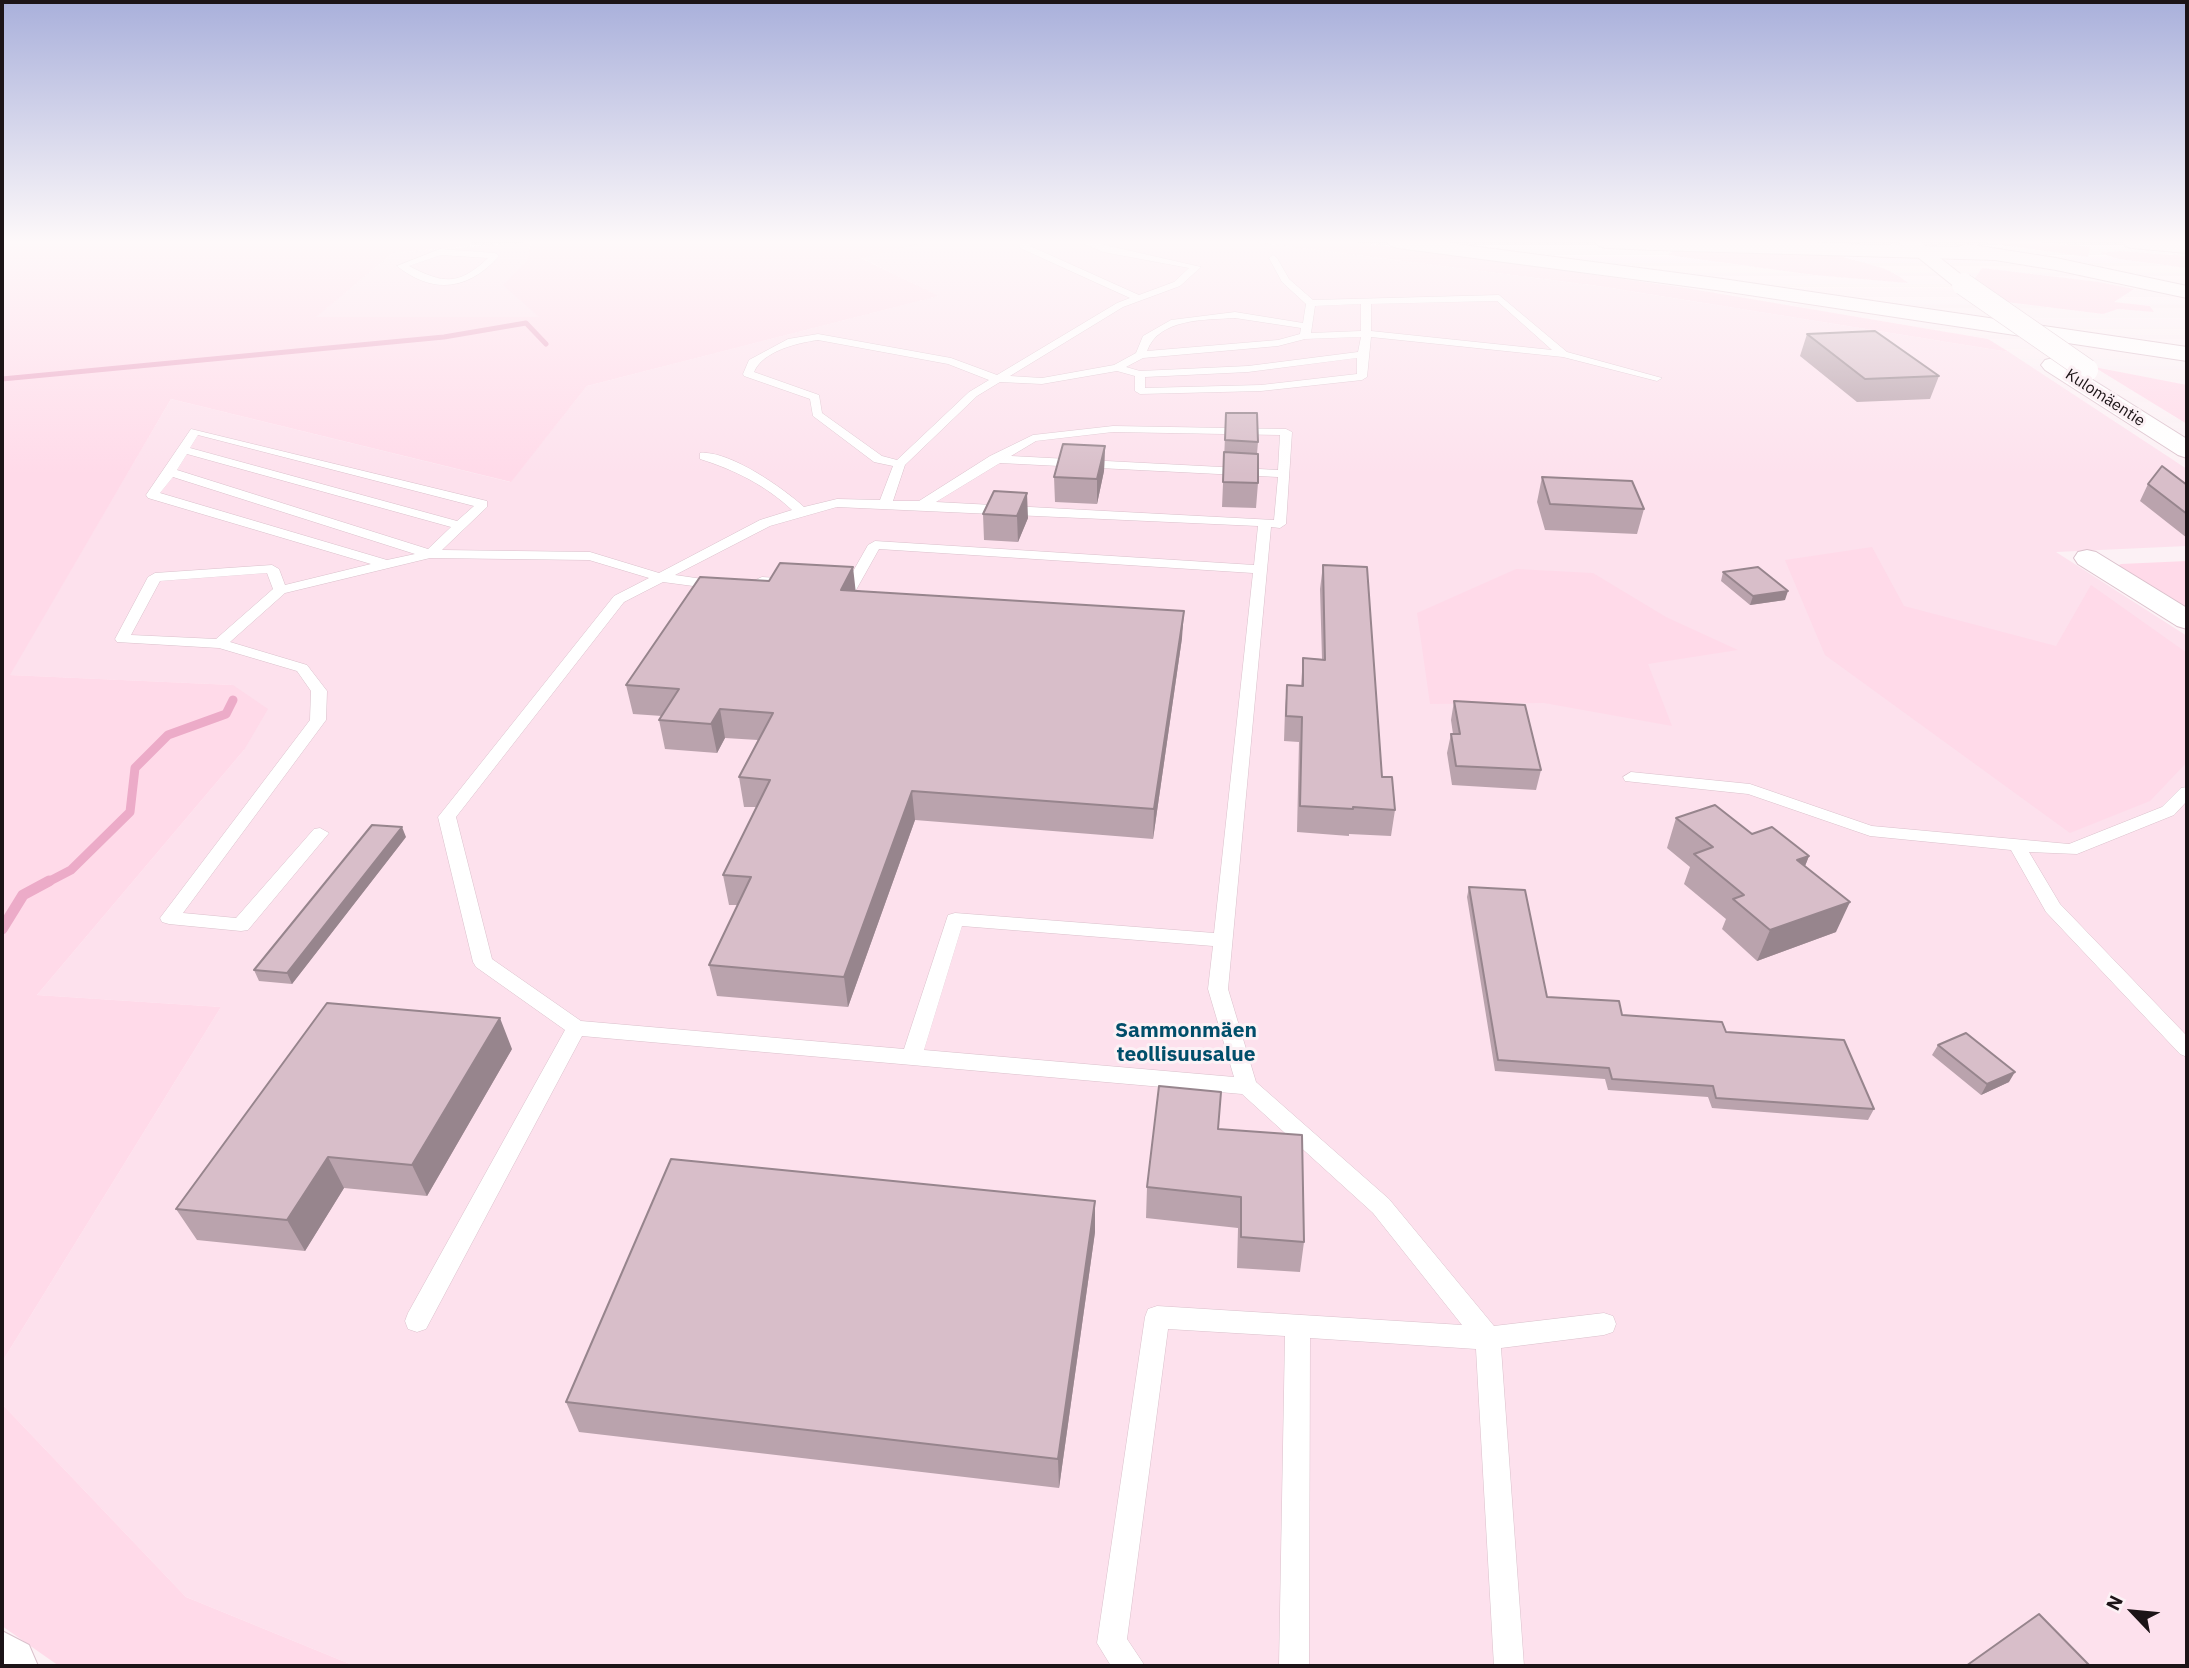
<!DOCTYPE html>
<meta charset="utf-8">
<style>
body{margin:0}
#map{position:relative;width:2189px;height:1668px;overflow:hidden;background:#fcf1f5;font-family:"IBM Plex Sans",sans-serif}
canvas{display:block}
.frame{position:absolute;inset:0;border:4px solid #1c1417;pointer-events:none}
.north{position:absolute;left:2098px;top:1577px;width:70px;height:70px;-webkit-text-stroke:5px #fcf1f5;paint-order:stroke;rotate:296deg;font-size:19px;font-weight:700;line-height:28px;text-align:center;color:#1c1417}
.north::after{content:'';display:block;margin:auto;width:24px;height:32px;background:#1c1417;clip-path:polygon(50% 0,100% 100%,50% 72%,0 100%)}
</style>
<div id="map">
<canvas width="2189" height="1668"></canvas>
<div class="frame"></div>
<div class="north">N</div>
</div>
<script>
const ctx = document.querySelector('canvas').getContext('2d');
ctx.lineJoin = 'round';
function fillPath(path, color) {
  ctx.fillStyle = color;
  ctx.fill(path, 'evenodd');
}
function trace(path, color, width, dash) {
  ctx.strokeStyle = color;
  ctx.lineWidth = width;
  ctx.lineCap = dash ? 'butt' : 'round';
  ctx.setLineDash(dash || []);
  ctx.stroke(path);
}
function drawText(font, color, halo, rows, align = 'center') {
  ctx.font = font + ' "IBM Plex Sans",sans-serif';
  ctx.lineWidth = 6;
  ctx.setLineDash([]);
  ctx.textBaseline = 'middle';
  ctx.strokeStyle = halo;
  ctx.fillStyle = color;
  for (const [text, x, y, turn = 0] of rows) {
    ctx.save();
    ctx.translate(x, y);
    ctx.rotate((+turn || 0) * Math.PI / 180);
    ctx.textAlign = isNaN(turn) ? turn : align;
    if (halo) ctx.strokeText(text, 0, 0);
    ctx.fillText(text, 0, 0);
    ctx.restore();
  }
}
const built = new Path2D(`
 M 531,242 L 527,261 L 541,317 L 315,317 L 393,253 Z
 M 925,242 L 1254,242 L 1598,286 L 2009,352 L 2187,469 L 2187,546 L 2056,552 L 2187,636 L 2187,1666 L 355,1666 L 186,1597 L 2,1404 L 2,1362 L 221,1007 L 37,995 L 244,750 L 232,685 L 9,675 L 171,399 L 510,482 L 587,386 L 938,296 L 860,257 Z`);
const green = new Path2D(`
 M 2,242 L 472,242 L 469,246 L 393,253 L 316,317 L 539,317 L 503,285 L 527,261 L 531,242 L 925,242 L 861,258 L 939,296 L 587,386 L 511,482 L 171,399 L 10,675 L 233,685 L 268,709 L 244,750 L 37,995 L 221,1007 L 2,1362 Z
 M 1254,242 L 1354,242 L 1471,257 L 1686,288 L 1988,339 L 2009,352 L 1598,286 Z
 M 1982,242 L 2037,242 L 2090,247 L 2088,257 Z
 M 1674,250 L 1834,254 C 1861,264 1886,264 1908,283 L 1814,275 L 1668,255 Z
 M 2119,251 L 2187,256 L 2187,268 L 2119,259 L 2100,253 Z
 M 1982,268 L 2099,282 L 2134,289 L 2114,302 L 2150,306 L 2154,312 L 2118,309 L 2103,314 L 1998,301 L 1973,281 Z
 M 2094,367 L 2187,385 L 2187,424 Z
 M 1872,547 L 1904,606 L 2056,646 L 2091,585 L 2187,653 L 2187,762 L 2150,801 L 2070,833 L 1825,655 L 1785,560 Z
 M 2187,561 L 2187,609 L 2116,567 L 2121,564 Z
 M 1516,569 L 1593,573 L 1666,617 L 1738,650 L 1648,664 L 1672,726 L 1544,703 L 1430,704 L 1417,613 Z
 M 2,1404 L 186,1597 L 355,1666 L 59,1666 L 2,1626 Z`);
const streamFar2 = new Path2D(`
 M 2,379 L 444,337 L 526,323 L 546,344`);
const streamFar1 = new Path2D(`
 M 46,883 L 71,870 L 130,812 L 135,768 L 168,735 L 226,714 L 233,700`);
const stream = new Path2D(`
 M 2,929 L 23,895 L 49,881`);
const lane = new Path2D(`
 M 1025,242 L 1035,242 L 1030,246 L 1139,295 L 1174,282 L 1189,268 L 1103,252 L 1080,242 L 1092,242 L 1201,267 L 1180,286 L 1123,307 L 1010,376 L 1042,378 L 1114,365 L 1136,353 L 1143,336 L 1171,320 L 1235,312 L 1303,323 L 1306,304 L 1282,282 L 1269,258 L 1273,255 L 1277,258 L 1289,279 L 1313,300 L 1499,295 L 1567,352 L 1662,378 L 1657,381 L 1563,357 L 1371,337 L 1367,377 L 1362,380 L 1261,391 L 1140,394 L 1135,391 L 1135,376 L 1117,371 L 1042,384 L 1000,382 L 977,396 L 905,465 L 893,501 L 919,501 L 990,456 L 1033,435 L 1113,426 L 1286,429 L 1292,432 L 1286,524 L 1280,528 L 1271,527 L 1228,989 L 1256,1082 L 1389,1199 L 1494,1326 L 1604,1313 L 1613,1316 L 1616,1324 L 1613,1332 L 1604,1335 L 1501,1348 L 1524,1666 L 1494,1666 L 1476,1349 L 1310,1338 L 1309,1666 L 1279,1666 L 1285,1336 L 1168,1329 L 1127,1639 L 1145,1666 L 1111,1666 L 1097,1643 L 1145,1317 L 1148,1309 L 1157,1306 L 1462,1325 L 1373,1213 L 1242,1094 L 582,1036 L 426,1329 L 417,1332 L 408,1329 L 405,1321 L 408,1313 L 565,1030 L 476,967 L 473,962 L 438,817 L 614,596 L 649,578 L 589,560 L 430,558 L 285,593 L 230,642 L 307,665 L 327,691 L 326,720 L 183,913 L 236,918 L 314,829 L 320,828 L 329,833 L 248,930 L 241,931 L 169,924 L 162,922 L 160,918 L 310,720 L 311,691 L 297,671 L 219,648 L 117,642 L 115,639 L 148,577 L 155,573 L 272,565 L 279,569 L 285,585 L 371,564 L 148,498 L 146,495 L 191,429 L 487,501 L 487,507 L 442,550 L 590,552 L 659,573 L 760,520 L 792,510 C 765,485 735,470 700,459 L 700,453 C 729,450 783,488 804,507 L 837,499 L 880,500 L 893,466 L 874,462 L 813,416 L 810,399 L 744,376 L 743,374 L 749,360 L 788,339 L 818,334 L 951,358 L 997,375 L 1117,303 L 1130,298 L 1020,248 L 1020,244 ZM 1497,301 L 1552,350 L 1371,331 L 1371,304 ZM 1361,304 L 1361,331 L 1311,333 L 1315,306 ZM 1235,318 L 1301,328 L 1300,334 L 1278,340 L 1147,351 C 1159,318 1205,320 1235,318 ZM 1361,337 L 1358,352 L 1248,366 L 1140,371 L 1126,367 L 1143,358 L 1278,346 L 1305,339 ZM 818,340 L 948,364 L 989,380 L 969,392 L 897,460 L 882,456 L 822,413 L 819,395 L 754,372 C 763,351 797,343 818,340 ZM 1357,358 L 1357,374 L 1261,385 L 1145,388 L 1145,377 L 1248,372 ZM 1113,432 L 1280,435 L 1278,470 L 1011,456 L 1036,441 ZM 198,435 L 474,506 L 457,521 L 190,448 ZM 187,454 L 451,527 L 428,549 L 177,470 ZM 1000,463 L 1278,477 L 1274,520 L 936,502 ZM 173,477 L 415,554 L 387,560 L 160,493 ZM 837,507 L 1258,526 L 1254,565 L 875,541 L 868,545 L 847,582 L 834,581 L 827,585 L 834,589 L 856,590 L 879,549 L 1253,573 L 1214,933 L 955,913 L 948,915 L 904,1049 L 581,1021 L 492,959 L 456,817 L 624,602 L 663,582 L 746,593 L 764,585 L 797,586 L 799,583 L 792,579 L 762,577 L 744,585 L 675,575 L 770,526 ZM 267,573 L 273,589 L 216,639 L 131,635 L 160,581 ZM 962,926 L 1213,946 L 1208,989 L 1234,1077 L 924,1050 Z
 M 440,249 L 495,253 L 499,256 C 469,290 433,295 397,266 ZM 441,255 L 488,258 C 458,286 444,284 409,266 Z
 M 1631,772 L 1750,784 L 1872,826 L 2069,844 L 2162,807 L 2181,788 L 2187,787 L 2187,801 L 2174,815 L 2077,854 L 2029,852 L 2060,904 L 2187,1036 L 2187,1057 L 2180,1054 L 2046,912 L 2011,850 L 1870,836 L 1748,794 L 1625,781 L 1623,777 Z`);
const street = new Path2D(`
 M 2087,550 L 2096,552 L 2187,608 L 2187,629 L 2177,626 L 2078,564 L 2074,558 L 2078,552 Z
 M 2,1631 L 29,1645 L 38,1666 L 2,1666 Z`);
const secondary = new Path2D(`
 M 2123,242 L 2187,242 L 2187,253 L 2132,248 L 2125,246 Z`);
const primary = new Path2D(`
 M 1899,242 L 1920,242 L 1973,284 L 1970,288 L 1956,288 Z
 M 2053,358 L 2061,360 L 2187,439 L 2187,458 L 2178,455 L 2045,370 L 2041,365 L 2045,360 Z`);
const highway = new Path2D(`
 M 1389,242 L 1440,242 L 1716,278 L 2187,347 L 2187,361 L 1716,290 L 1398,248 L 1391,246 Z
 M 1597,242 L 1771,242 L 1958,247 L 1966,244 L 2056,258 L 2187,286 L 2187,298 L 2056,270 L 1995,260 L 1654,250 L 1606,248 L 1599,246 Z`);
const primaryBridge = new Path2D(`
 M 1963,284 L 2087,370`);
const wall = new Path2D(`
 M 1807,334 L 1939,376 L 1930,399 L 1857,402 L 1800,356 Z
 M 1226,413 L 1258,442 L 1257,454 L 1258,483 L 1256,508 L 1222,507 Z
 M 1105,446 L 1104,471 L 1097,504 L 1055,502 L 1054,477 Z
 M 1542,477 L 1644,509 L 1637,534 L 1545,530 L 1537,502 Z
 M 2148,484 L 2187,485 L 2187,538 L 2140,501 Z
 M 994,491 L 1028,518 L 1018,542 L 984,540 L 983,514 Z
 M 1323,565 L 1382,777 L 1395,810 L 1391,836 L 1349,834 L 1349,836 L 1297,832 L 1299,742 L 1284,741 L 1285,711 L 1287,685 L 1301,686 L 1303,658 L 1322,659 L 1320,589 Z
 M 1723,572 L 1785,600 L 1750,605 L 1721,581 Z
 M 855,590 L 1182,638 L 1153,839 L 915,820 L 848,1007 L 717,996 L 709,965 L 738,905 L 729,905 L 723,875 L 756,807 L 744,807 L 739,777 L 758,740 L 725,738 L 717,753 L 665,749 L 659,720 L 662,716 L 633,714 L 626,685 Z
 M 1454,701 L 1541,770 L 1536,790 L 1452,785 L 1447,753 L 1451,734 L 1453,734 L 1451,720 Z
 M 1676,818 L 1752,834 L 1809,856 L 1805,866 L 1836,932 L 1757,961 L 1722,929 L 1726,919 L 1684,884 L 1690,867 L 1667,848 Z
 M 406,837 L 292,984 L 259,981 L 254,970 Z
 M 1469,887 L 1547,997 L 1622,1015 L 1726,1032 L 1874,1109 L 1868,1120 L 1712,1108 L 1708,1097 L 1608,1090 L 1605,1079 L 1495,1071 L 1467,897 Z
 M 1938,1045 L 2009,1082 L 1981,1095 L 1932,1055 Z
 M 512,1049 L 427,1196 L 344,1188 L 305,1251 L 197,1240 L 176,1209 Z
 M 1218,1129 L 1304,1242 L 1300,1272 L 1237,1268 L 1238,1228 L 1146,1218 L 1147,1187 Z
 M 1095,1232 L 1059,1488 L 579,1432 L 566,1402 Z`);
const shadedWall = new Path2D(`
 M 1105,446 L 1104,471 L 1097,504 L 1097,479 Z
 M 1027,493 L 1028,518 L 1018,542 L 1017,516 Z
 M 853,567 L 856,594 L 841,590 Z
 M 1788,591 L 1785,600 L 1750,605 L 1753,596 Z
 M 1184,611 L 1182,638 L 1153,839 L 1154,809 Z
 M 720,709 L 725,738 L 717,753 L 711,724 Z
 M 912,791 L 915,820 L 848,1007 L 844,977 Z
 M 402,827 L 406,837 L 292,984 L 287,973 Z
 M 1809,856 L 1797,886 L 1797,860 Z
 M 1850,902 L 1836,932 L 1757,961 L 1770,930 Z
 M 500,1018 L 512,1049 L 427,1196 L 412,1165 Z
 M 2015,1072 L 2009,1082 L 1981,1095 L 1987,1084 Z
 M 328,1157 L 344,1188 L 305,1251 L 287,1220 Z
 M 1095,1201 L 1095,1232 L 1059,1488 L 1058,1459 Z`);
const building = new Path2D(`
 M 1875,331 L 1939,376 L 1865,379 L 1807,334 Z
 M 1226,413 L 1257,413 L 1258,442 L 1225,440 Z
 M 1063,444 L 1105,446 L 1097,479 L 1054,477 Z
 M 1224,452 L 1258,454 L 1258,483 L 1223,482 Z
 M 2162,466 L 2187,485 L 2187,514 L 2148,484 Z
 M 1542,477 L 1632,481 L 1644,509 L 1550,504 Z
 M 994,491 L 1027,493 L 1017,516 L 983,514 Z
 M 780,563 L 853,567 L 841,590 L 1184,611 L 1154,809 L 912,791 L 844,977 L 709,965 L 751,877 L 723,875 L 770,780 L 739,777 L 773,713 L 720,709 L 711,724 L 659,720 L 679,689 L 626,685 L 700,577 L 769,581 Z
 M 1323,565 L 1367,567 L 1382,777 L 1392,777 L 1395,810 L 1353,807 L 1353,809 L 1300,806 L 1302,717 L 1286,716 L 1287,685 L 1303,686 L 1303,658 L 1325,660 Z
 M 1758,567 L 1788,591 L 1753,596 L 1723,572 Z
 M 1454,701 L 1525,705 L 1541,770 L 1456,766 L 1451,734 L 1460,734 Z
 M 1715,805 L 1752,834 L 1772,827 L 1809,856 L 1797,860 L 1850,902 L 1770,930 L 1733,899 L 1744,895 L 1694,854 L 1713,847 L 1676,818 Z
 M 372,825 L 402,827 L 287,973 L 254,970 Z
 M 1469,887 L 1525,890 L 1547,997 L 1619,1001 L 1622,1015 L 1722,1022 L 1726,1032 L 1844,1040 L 1874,1109 L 1716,1098 L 1713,1086 L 1612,1079 L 1609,1068 L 1498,1060 Z
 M 327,1003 L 500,1018 L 412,1165 L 328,1157 L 287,1220 L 176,1209 Z
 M 1966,1033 L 2015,1072 L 1987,1084 L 1938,1045 Z
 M 1159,1086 L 1221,1092 L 1218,1129 L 1302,1135 L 1304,1242 L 1241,1237 L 1241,1197 L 1147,1187 Z
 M 671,1159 L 1095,1201 L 1058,1459 L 566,1402 Z
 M 2039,1614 L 2090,1666 L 1966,1666 Z`);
const farStreetnames = [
 ["Kulomäentie",2105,398,33]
];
const quarterNames = [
 ["Sammonmäen",1186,1031],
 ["teollisuusalue",1186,1055]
];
fillPath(built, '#fde1ed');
fillPath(green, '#ffdae9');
trace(streamFar2, '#ecabc8', 5);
trace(streamFar1, '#ecabc8', 9);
trace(stream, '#ecabc8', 11);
trace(lane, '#dbc1cc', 1);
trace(street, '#dbc1cc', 2);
trace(secondary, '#dbc1cc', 2);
trace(primary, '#dbc1cc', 2);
trace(highway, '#dbc1cc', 2);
fillPath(lane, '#fff');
fillPath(street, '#fff');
fillPath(secondary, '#fff');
fillPath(primary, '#fff');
fillPath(highway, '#fff');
trace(primaryBridge, '#dbc1cc', 23, []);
trace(primaryBridge, '#fff', 22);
fillPath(wall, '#baa3ad');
fillPath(shadedWall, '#97858d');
fillPath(building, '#d8bec9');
trace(building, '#97858d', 2);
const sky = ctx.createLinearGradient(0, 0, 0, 475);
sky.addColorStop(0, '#a9b0db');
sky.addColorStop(0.51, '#fef9fa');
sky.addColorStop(1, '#fef9fa00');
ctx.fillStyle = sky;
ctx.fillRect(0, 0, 2189, 475);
drawText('16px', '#1c1417', '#fcf1f5', farStreetnames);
drawText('bold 21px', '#004e6a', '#fcf1f5', quarterNames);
</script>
